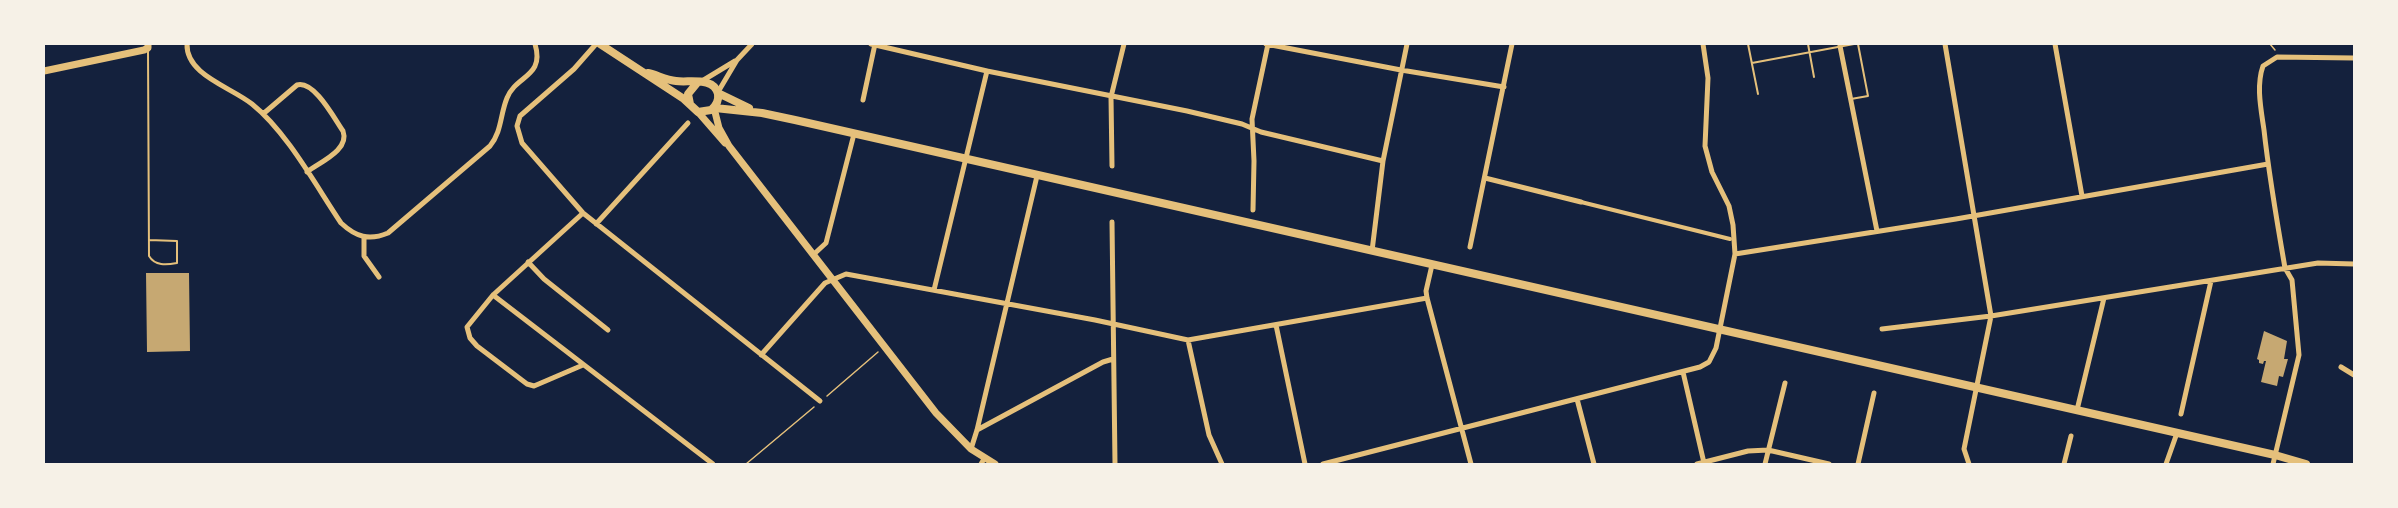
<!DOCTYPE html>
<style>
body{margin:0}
#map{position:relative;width:2398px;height:508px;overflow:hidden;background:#14213d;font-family:"Noto Serif",serif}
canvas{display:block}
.frame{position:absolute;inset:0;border:45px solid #f6f1e7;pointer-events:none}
</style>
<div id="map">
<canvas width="2398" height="508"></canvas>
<div class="frame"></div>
</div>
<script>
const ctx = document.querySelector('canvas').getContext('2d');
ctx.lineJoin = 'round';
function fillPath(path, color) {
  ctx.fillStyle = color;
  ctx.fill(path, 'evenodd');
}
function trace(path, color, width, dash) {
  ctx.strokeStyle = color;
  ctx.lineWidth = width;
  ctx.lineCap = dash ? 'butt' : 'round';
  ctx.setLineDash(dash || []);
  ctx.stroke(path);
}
const building = new Path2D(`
 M 146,273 L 189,273 L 190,351 L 147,352 Z
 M 2264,331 L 2287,341 L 2284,359 L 2288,359 L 2283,377 L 2279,376 L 2277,386 L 2261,382 L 2266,361 L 2264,361 L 2263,364 L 2259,363 L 2259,360 L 2257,359 Z`);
const path = new Path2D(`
 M 2270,44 L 2275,50
 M 827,396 L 878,352
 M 746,464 L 814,407`);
const service = new Path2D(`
 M 1748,44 L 1758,94
 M 1808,44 L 1814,77
 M 148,51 L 149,256 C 155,266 166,265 177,263 L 177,241 L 149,240
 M 1752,63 L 1854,44
 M 1851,99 L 1868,96 L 1858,44`);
const pedestrian = new Path2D(`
 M 1581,202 L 1730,239`);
const minor = new Path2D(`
 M 187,44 C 186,75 231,87 252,104 C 287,132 316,186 341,223 C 356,237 369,241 388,233 L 490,146 C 502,131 500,115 507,98 C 516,75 545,77 535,44
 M 596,44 L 574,69 L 520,116 L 517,126 L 522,143 L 583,213 L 820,401
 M 871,44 L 987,71 L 1187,111 L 1242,124 L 1261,132 L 1383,161
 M 1266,44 L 1401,70 L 1504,87
 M 1945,44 L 1991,316 L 1964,449 L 1969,464
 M 2055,44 L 2082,196
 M 1840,46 L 1877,231
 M 702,81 L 735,61
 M 718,92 L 737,60 L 752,44
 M 863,100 L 875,44
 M 263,114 L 297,85 C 314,80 334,118 343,131 C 350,150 320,162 307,172
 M 1112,166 L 1111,97 L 1124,44
 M 1485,178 L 1581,202
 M 1253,210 L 1254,161 L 1252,119 L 1268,44
 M 583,213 L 493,295 L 467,327 L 470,338 L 477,346 L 527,384 L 534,386 L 583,365
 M 1112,222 L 1115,464
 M 596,224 L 688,123
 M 364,237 L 364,256 L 379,277
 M 1470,247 L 1512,44
 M 1372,251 L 1383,161 L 1407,44
 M 1735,254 L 1956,219 L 2268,164
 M 813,255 L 826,243 L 854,134
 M 528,262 L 544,279 L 608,330
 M 1432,265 L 1426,291 L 1427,298 L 1471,464
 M 934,290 L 987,71
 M 493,295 L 713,464
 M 1276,325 L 1305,464
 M 1882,329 L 1991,316 L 2318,263 L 2354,264
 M 1188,340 L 1209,435 L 1222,464
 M 761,355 L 825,283 L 846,274 L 1095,320 L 1188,340 L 1427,298
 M 2341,367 L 2354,375
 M 1683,372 L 1704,463
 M 1577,399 L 1594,464
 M 2077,410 L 2104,298
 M 2181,414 L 2211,281
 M 977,430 L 1103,362 L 1113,359
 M 971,449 L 977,430 L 1037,176
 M 981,464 L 984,459
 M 1323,464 L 1700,367 L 1709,362 L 1716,348 L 1735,254 L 1733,225 L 1729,206 L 1712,172 L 1705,146 L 1708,78 L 1703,44
 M 1697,464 L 1748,451 L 1768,450 L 1829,464
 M 1765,464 L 1785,383
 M 1858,464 L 1874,393
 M 2064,464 L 2071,436
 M 2166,464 L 2177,433
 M 2273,464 L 2299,355 L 2292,280 L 2285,268 C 2277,222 2269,176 2264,130 C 2261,109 2256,86 2263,66 L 2277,57 L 2354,58`);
const tertiary = new Path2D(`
 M 44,71 L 144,50 L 148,48 L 148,44
 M 714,108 L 719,128 L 729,146 L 936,413 L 971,449 L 995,464
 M 698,112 L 725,143`);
const secondary = new Path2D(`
 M 600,44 L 684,99 L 698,112 L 711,110 C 716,106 719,101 718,94 C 714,76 688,83 676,81 C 666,80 657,75 648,73
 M 718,93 L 749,108
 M 690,104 L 688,94 L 697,83
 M 715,108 L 762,113 L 795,120 L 2275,455 L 2306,464`);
fillPath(building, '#c6a872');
trace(path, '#e5c07b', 1.5);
trace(service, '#e5c07b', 2);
trace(pedestrian, '#e5c07b', 4);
trace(minor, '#e5c07b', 5);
trace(tertiary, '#e5c07b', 7);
trace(secondary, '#e5c07b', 8);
</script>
